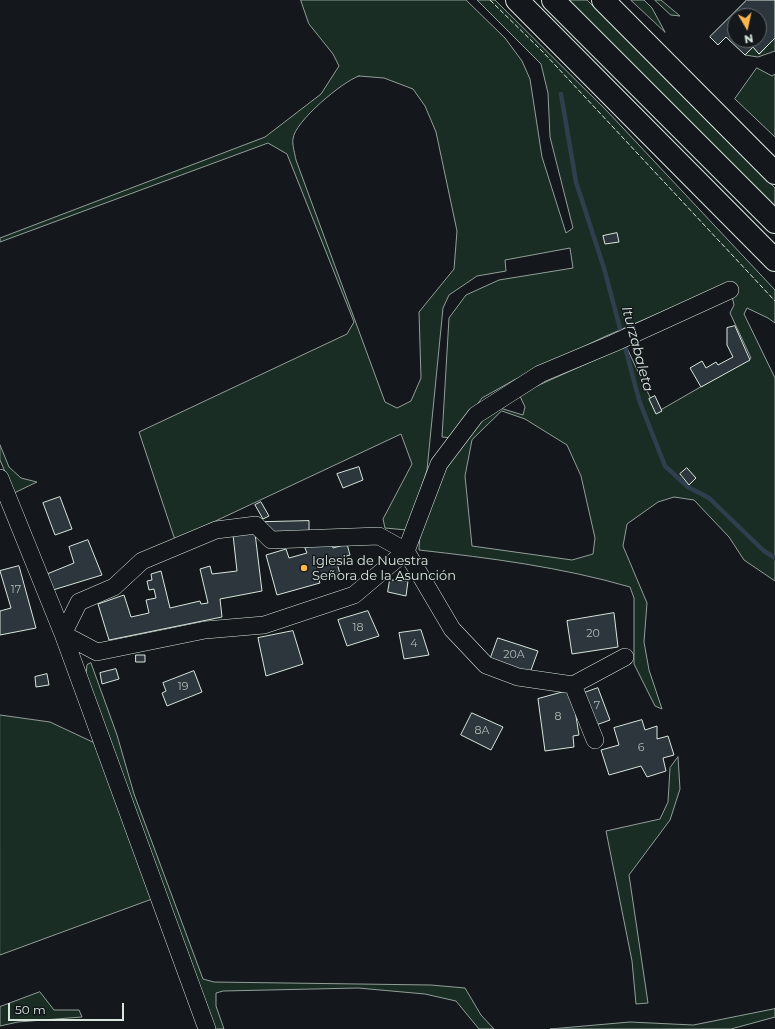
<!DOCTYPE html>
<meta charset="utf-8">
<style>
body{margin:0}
#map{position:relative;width:775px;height:1029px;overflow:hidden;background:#14181c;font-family:Montserrat,sans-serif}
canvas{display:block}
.north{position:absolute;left:727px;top:8px;width:40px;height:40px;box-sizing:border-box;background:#14181c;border:1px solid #626a69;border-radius:50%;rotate:171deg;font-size:11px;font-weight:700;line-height:16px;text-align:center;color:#d8e6dc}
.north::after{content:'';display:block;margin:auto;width:14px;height:18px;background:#ffb74d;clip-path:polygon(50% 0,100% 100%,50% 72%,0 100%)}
.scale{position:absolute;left:8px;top:1003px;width:116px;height:18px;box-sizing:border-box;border:2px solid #d8e6dc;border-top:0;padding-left:5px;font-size:12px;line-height:14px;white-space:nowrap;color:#d8e6dc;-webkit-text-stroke:3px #14181c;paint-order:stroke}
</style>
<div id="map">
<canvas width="775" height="1029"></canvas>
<div class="north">N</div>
<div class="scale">50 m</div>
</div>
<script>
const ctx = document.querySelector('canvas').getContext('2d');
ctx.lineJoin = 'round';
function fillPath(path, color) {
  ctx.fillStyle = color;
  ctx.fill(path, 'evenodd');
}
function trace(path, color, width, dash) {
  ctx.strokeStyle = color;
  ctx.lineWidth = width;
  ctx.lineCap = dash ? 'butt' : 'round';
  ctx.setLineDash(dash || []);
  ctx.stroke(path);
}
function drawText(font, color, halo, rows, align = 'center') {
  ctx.font = font + ' Montserrat,sans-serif';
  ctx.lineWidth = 3;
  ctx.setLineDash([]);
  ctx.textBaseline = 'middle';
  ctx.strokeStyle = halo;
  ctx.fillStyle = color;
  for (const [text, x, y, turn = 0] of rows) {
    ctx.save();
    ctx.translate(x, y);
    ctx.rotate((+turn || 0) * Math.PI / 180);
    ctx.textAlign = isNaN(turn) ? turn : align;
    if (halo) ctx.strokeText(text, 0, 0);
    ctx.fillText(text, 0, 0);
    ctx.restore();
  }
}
const green = new Path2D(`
 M 301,0 L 466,0 L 505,38 L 522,61 L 530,79 L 542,157 L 566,233 L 573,228 L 550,137 L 548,93 L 541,64 L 477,0 L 495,0 L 607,111 L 775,290 L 775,323 L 768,318 L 747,308 L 744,314 L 775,378 L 775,581 L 744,560 L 729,537 L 694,500 L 674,497 L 658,502 L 627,524 L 623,546 L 647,603 L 644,642 L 649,670 L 662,709 L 655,706 L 634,664 L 634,598 L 630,587 C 561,567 490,558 419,550 L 420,531 L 444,472 L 462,444 L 491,410 L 500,408 L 523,415 L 525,407 L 519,394 L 626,346 L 657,412 L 751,358 L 730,313 L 734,305 L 729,283 L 606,336 L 514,380 L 482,398 L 452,438 L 442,437 L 449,318 L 466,295 L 499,280 L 573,268 L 570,248 L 505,260 L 506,271 L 477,276 L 449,295 L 443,308 L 427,470 L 407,530 L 385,528 L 383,519 L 412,464 L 401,434 L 175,540 L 139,432 L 347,334 L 354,322 L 287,154 L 268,143 L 0,242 L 0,238 L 265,137 L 321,94 L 339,66 L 333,54 L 309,24 ZM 359,76 L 384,78 L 413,89 L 425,106 L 436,132 L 457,231 L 454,269 L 419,312 L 421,378 L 411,401 L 397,408 L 385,402 L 296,160 C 295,154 292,145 293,139 C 294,122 343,81 359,76 ZM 502,411 L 525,419 L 567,445 L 581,476 L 595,538 L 593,554 L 572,560 L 472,546 L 465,476 L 472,440 Z
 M 567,0 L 587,0 L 775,188 L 775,209 Z
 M 631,0 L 644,0 L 652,8 L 665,32 Z
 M 655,0 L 661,0 L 680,16 L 671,15 Z
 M 775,38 L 775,51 L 758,57 L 745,55 L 753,47 L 759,54 Z
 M 757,68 L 772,76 L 775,74 L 775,137 L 735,99 Z
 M 0,445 L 9,467 L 21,478 L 37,482 L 14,493 L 0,460 Z
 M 91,663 L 117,735 L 134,794 L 203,979 L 214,982 L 431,985 L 465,988 L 481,1015 L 494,1029 L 479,1029 L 456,1001 L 425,994 L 358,988 L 223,991 L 216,993 L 216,1006 L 224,1029 L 214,1029 L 86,674 L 87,665 Z
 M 0,715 L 50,722 L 99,745 L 152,899 L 0,955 Z
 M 678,757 L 680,789 L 670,820 L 629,875 L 648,1003 L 636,1004 L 632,961 L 606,831 L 660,819 L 668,802 L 670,768 Z
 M 40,992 L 54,1010 L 79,1010 L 82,1017 L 18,1022 L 0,1026 L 0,1007 Z
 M 775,1009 L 775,1017 L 731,1029 L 550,1029 L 630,1022 L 693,1025 Z`);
const stream = new Path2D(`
 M 561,94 L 576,182 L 604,268 L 622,336
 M 624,343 L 639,400 L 665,466 L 688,487 L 709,498 L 764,551 L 775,558`);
const building = new Path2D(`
 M 747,0 L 775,0 L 775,38 L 759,54 L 753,47 L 745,55 L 726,37 L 718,45 L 710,37 ZM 735,16 L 759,16 L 759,40 L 735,40 Z
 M 617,233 L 619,242 L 605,244 L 603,236 Z
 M 735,326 L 750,360 L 701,387 L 690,368 L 702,361 L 706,368 L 716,362 L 718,365 L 733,357 L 727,345 L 727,328 Z
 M 655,396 L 662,411 L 656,414 L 649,399 Z
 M 359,467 L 363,480 L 343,488 L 337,474 Z
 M 687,468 L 696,478 L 689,485 L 680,474 Z
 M 60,497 L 72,529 L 55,535 L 43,503 Z
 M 261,502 L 269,516 L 263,519 L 255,505 Z
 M 309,521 L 309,533 L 272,533 L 265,522 Z
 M 255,533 L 262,591 L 220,599 L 222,617 L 109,640 L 98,604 L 124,595 L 131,617 L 149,613 L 146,600 L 156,598 L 154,589 L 149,590 L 147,581 L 152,580 L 151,574 L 161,571 L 170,608 L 200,601 L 201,604 L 208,603 L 200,569 L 210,566 L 212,574 L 237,571 L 233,535 Z
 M 88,540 L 102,575 L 53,590 L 47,574 L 74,563 L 69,547 Z
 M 331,541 L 333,548 L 347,544 L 350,555 L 336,559 L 340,574 L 319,580 L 320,583 L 277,595 L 266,555 L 286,549 L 289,558 L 307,553 L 305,548 Z
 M 19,566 L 36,628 L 0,635 L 0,611 L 11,608 L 0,571 Z
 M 390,580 L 408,581 L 406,596 L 388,592 Z
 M 368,611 L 379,636 L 347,646 L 338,620 Z
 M 614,613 L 618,647 L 572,654 L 567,621 Z
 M 421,630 L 429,655 L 404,659 L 399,633 Z
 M 293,631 L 303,664 L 266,676 L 258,638 Z
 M 498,638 L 538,651 L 530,673 L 490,660 Z
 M 136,655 L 145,655 L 145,662 L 136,662 Z
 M 116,669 L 119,679 L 102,684 L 100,673 Z
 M 194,671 L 202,692 L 167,706 L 162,693 L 166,691 L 163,683 Z
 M 47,674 L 49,685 L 36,687 L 35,677 Z
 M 598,688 L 610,720 L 596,725 L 584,693 Z
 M 567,691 L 573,698 L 579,735 L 573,736 L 574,747 L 545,751 L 538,699 Z
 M 472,713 L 503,727 L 491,750 L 461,735 Z
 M 642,720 L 645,730 L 657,726 L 657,739 L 668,736 L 674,755 L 663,758 L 666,771 L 647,777 L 641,766 L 609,775 L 601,750 L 619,745 L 614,728 Z`);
const minor = new Path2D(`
 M 0,478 L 63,634 L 207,1029
 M 63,634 L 97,652 L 205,630 L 264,625 L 354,595 L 406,551 L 439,464 L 476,415 L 540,374 L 614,343 L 730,290
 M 63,634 L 79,602 L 114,587 L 142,561 L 216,530 L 256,525 L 271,540 L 379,536 L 406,551 L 452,629 L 486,665 L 518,677 L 573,685 L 625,657
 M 573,685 L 595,740`);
const highway = new Path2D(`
 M 517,0 L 775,260
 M 553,0 L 775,222
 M 603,0 L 775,173`);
const fence = new Path2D(`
 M 490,0 L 543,52 L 775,301`);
const markers = [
 [304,568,4,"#ffb74d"]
];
const numberNames = [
 ["17",16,590],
 ["18",358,628],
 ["20",593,634],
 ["4",414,644],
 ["20A",514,655],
 ["19",183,687],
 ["7",597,706],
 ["8",558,717],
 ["8A",482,731],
 ["6",641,748]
];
const poiNames = [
 ["Iglesia de Nuestra",312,561],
 ["Señora de la Asunción",312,576]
];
const waterNames = [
 ["Iturzabaleta",637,349,75]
];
fillPath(green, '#1a2d24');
trace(green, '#939e99', 1);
trace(stream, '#2f3f4d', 4.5);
fillPath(building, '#2c363c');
trace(building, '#d8e6dc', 1);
trace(minor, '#d8e6dc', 18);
trace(highway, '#d8e6dc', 24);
trace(minor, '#14181c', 17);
trace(highway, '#14181c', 22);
trace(fence, '#d8e6dc', 1, [5, 2]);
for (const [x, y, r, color] of markers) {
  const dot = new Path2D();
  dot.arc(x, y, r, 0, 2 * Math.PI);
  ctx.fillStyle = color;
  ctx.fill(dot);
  trace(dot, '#14181c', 1.5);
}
drawText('11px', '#adbab4', null, numberNames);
drawText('13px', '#d8e6dc', '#14181c', poiNames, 'left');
drawText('italic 14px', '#d8e6dc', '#14181c', waterNames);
</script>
